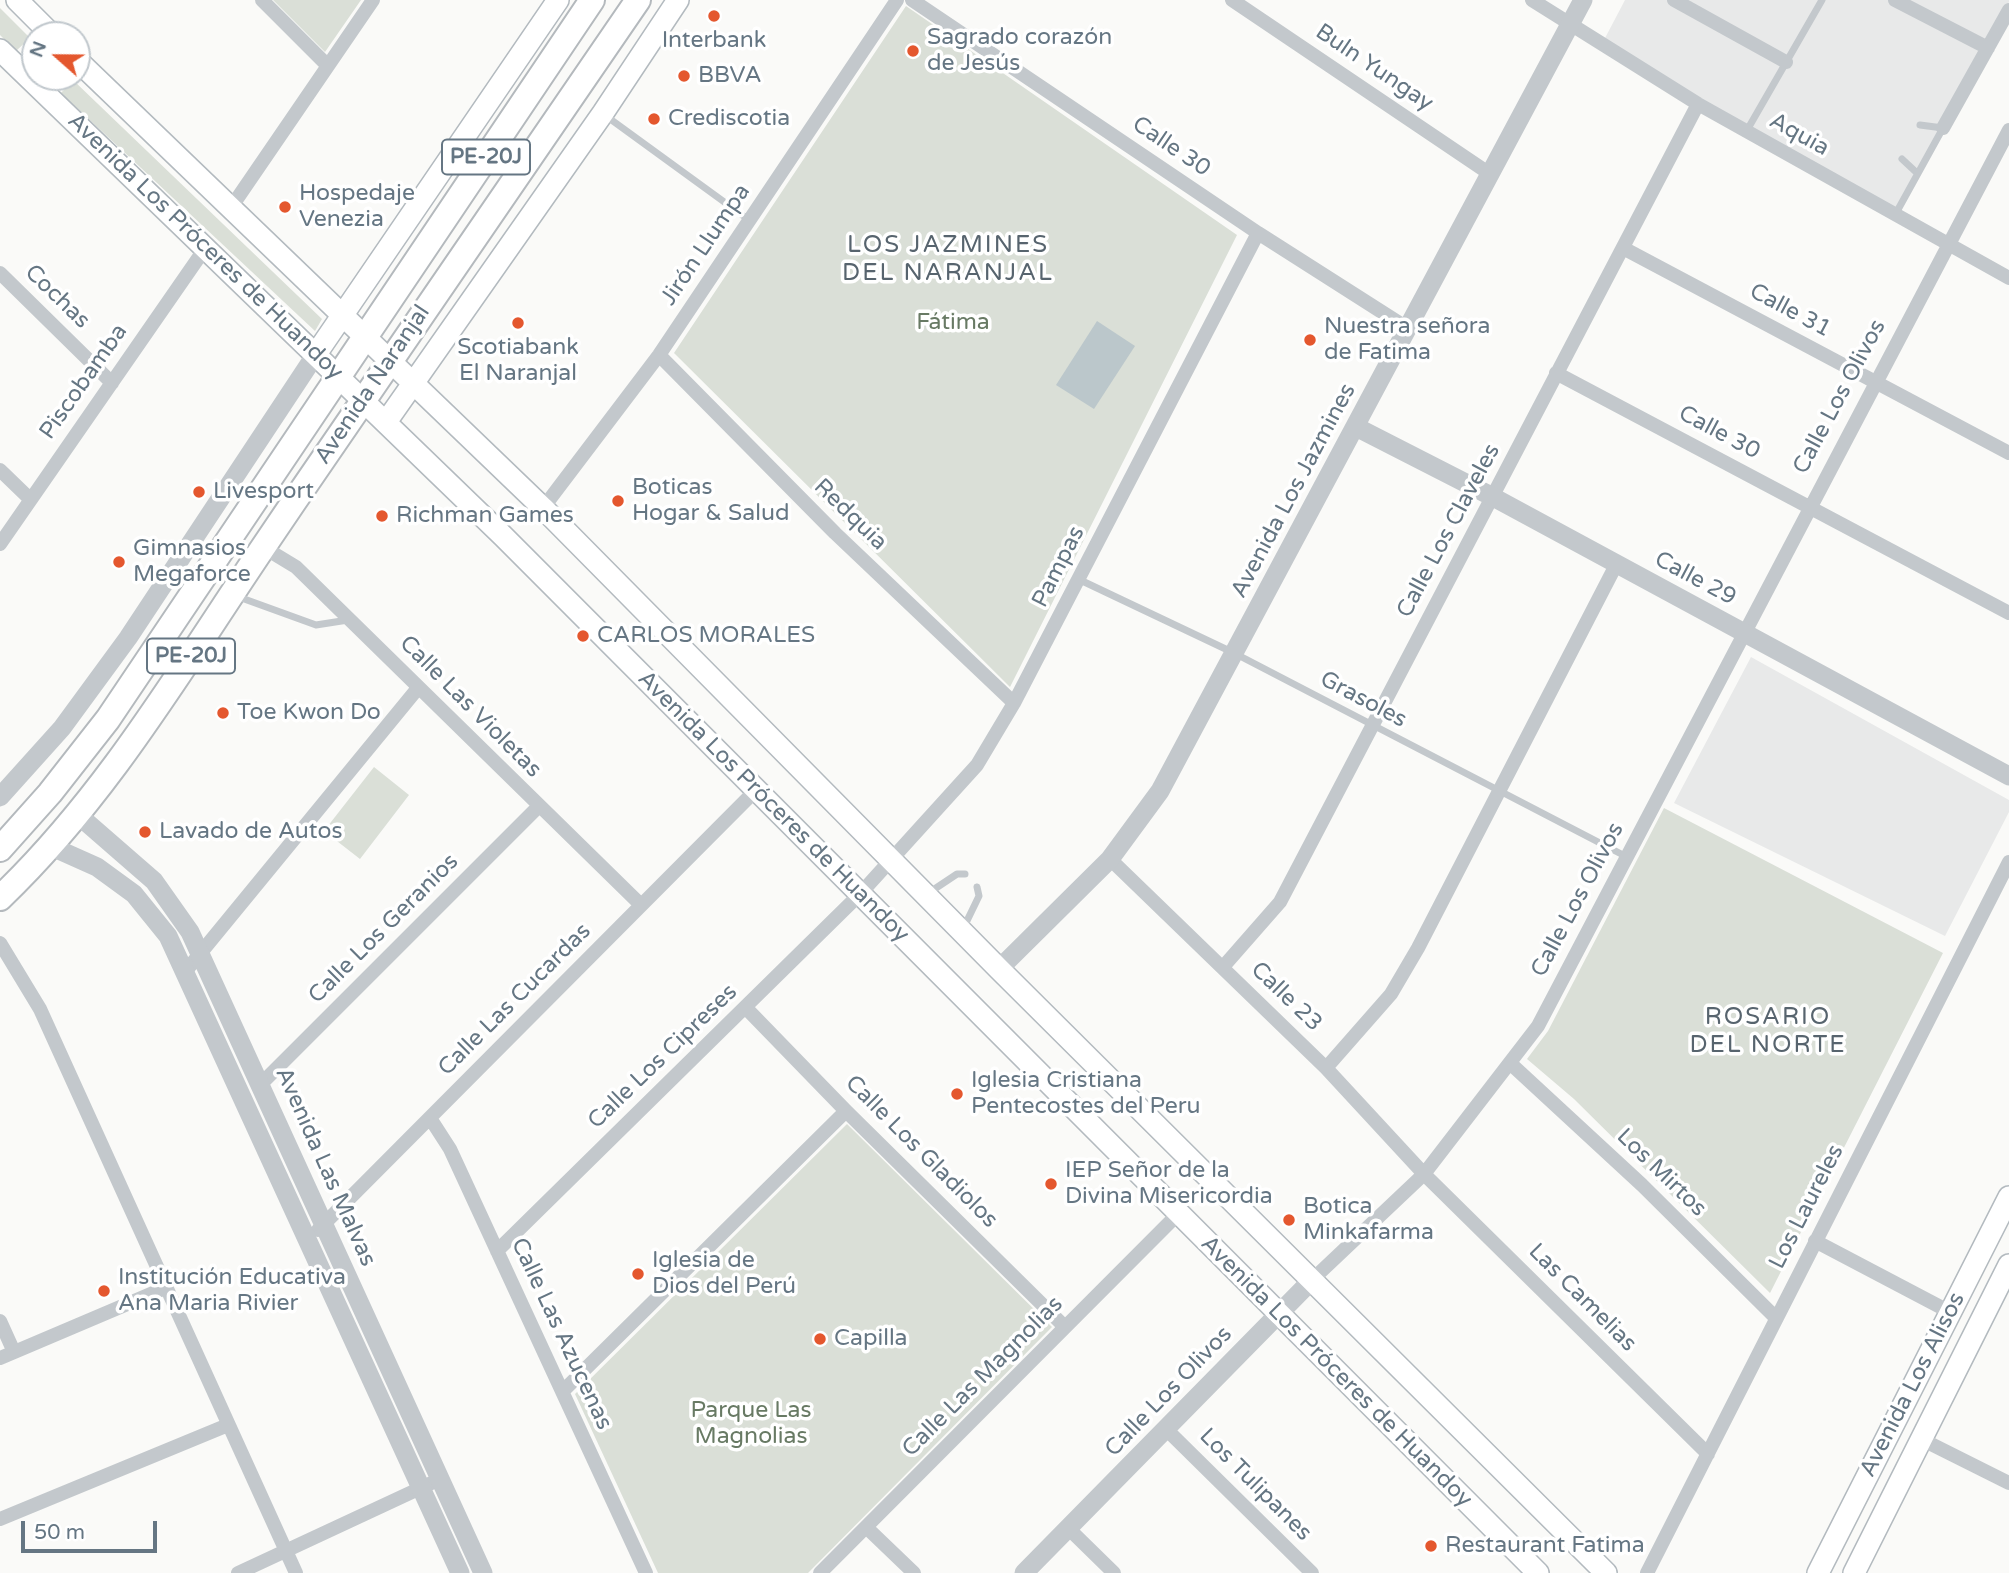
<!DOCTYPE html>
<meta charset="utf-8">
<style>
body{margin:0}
#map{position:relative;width:2009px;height:1573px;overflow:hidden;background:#fafaf8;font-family:"Varela Round",sans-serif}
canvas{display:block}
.north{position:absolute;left:21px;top:21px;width:70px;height:70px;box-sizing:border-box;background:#fff;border:2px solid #c1c8cd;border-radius:50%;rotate:291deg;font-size:19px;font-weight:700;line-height:28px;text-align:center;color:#657683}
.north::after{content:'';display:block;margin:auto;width:24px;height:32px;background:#e4572e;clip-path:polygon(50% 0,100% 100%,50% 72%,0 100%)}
.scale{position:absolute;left:21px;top:1521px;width:136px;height:32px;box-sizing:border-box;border:4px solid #657683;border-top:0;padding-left:9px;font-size:21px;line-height:24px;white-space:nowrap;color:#657683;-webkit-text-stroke:5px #fff;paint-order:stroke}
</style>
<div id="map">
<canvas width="2009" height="1573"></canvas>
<div class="north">N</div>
<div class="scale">50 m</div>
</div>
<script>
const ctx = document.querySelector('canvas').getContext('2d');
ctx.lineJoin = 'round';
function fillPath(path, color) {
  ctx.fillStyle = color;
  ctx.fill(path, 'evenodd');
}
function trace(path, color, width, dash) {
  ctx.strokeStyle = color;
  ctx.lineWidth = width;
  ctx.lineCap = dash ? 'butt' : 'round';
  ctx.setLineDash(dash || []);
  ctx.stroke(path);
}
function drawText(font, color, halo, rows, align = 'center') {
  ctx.font = font + ' "Varela Round",sans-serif';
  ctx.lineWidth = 7;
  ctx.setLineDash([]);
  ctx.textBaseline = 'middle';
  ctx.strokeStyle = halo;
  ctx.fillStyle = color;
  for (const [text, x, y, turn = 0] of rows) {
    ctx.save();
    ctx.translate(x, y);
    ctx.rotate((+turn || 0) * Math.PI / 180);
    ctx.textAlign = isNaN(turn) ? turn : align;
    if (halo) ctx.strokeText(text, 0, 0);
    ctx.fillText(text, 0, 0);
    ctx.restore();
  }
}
const built = new Path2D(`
 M 1625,0 L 2009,0 L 2009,2 L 1895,215 L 1604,40 Z
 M 1751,657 L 2009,800 L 2009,812 L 1945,936 L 1674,803 Z`);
const green = new Path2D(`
 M 273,0 L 361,0 L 325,52 Z
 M 906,6 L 1237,235 L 1010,687 L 674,353 Z
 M 0,8 L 30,38 L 16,51 L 0,35 Z
 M 73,80 L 322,319 L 315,331 L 61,93 Z
 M 374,767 L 409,795 L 360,859 L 324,831 Z
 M 1664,808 L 1943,953 L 1770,1293 L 1574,1099 L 1527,1059 L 1548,1031 Z
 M 847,1124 L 1052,1327 L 808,1573 L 658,1573 L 575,1394 Z`);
const water = new Path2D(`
 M 1097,321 L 1135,346 L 1094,409 L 1056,385 Z`);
const service = new Path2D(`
 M 606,116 L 749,220
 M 1746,132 L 1822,0
 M 1902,159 L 1917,173
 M 1895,215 L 1943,128 L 1920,125
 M 1078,579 L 1234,653 L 1627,857
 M 236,596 L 316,625 L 348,620
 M 927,894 L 957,874 L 965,874
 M 964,927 L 979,896 L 977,887`);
const minor = new Path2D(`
 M 262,0 L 327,65
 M 912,0 L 1258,233 L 1407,328
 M 1232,0 L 1490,174
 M 1532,0 L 1698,104 L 2009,278
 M 1674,0 L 1786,62
 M 1895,0 L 1988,48
 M 1943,128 L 2009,10
 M 230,209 L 373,0
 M 1623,248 L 2009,453
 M 0,273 L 112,383
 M 659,355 L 835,533 L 1014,703
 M 1556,373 L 2009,613
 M 0,470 L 30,499
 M 543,508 L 659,355 L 897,0
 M 0,544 L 206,247
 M 263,547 L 296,567 L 641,905
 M 1110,859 L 1326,1068 L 1424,1174 L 1708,1454
 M 0,943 L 40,1009 L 296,1573
 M 1223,967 L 1280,902 L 1698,104
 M 185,972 L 418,688
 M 746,1008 L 846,1111 L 1065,1327
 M 1511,1064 L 1642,1185 L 1776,1318
 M 1326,1068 L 1391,994 L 1418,948 L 1616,565
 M 262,1083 L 538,807
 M 430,1118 L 450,1149 L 646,1573
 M 318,1230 L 756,790
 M 1815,1241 L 1950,1312
 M 497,1251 L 860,894 L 977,765 L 1014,703 L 1258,233
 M 1313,1279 L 1424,1174 L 1538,1026 L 2009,130
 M 0,1321 L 14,1352
 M 0,1358 L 165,1288
 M 563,1391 L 846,1111
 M 1167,1430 L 1312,1573
 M 1921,1439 L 2009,1483
 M 0,1519 L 228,1425
 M 866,1527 L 914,1573
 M 1068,1528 L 1114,1573
 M 238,1573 L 440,1479
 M 820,1573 L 1178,1214
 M 1647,1573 L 2009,862`);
const tertiary = new Path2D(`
 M 1356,427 L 1493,497 L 2009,776
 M 0,797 L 62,728 L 128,638 L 316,354
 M 77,814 L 154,881 L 190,932 L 483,1573
 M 50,846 L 97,867 L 134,894 L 168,936 L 460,1573
 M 999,969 L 1110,859 L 1160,791 L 1583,0
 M 1024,1573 L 1313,1279`);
const secondary = new Path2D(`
 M 17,0 L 52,35
 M 0,50 L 503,536 L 1538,1573
 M 77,60 L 543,508 L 999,969 L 1606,1573
 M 316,354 L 558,0
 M 386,422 L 603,113 L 678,0
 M 1818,1573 L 2009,1197
 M 1854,1573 L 2009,1265`);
const trunk = new Path2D(`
 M 0,849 L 50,793 L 108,719 L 592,0
 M 0,898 C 106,797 181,669 262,549 C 386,365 513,183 638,0`);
const markers = [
 [714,16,7,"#e4572e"],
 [913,51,7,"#e4572e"],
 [684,76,7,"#e4572e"],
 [654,119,7,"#e4572e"],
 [285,207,7,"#e4572e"],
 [518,323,7,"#e4572e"],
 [1310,340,7,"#e4572e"],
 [199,492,7,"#e4572e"],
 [618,501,7,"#e4572e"],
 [382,516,7,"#e4572e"],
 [119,562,7,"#e4572e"],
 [583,636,7,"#e4572e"],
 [223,713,7,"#e4572e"],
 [145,832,7,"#e4572e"],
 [957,1094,7,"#e4572e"],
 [1051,1184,7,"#e4572e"],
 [1289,1220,7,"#e4572e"],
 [638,1274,7,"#e4572e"],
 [104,1291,7,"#e4572e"],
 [820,1339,7,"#e4572e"],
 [1431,1546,7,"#e4572e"]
];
const shields = [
 [486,157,88],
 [191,656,88]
];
const shieldNames = [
 ["PE-20J",486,157],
 ["PE-20J",191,656]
];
const poiNames = [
 ["Sagrado corazón",927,38],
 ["de Jesús",927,64],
 ["Interbank",714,41,"center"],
 ["BBVA",698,76],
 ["Crediscotia",668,119],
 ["Hospedaje",299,194],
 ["Venezia",299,220],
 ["Nuestra señora",1324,327],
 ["de Fatima",1324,353],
 ["Scotiabank",518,348,"center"],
 ["El Naranjal",518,374,"center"],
 ["Boticas",632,488],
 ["Hogar & Salud",632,514],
 ["Livesport",213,492],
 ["Richman Games",396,516],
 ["Gimnasios",133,549],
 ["Megaforce",133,575],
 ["CARLOS MORALES",597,636],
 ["Toe Kwon Do",237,713],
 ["Lavado de Autos",159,832],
 ["Iglesia Cristiana",971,1081],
 ["Pentecostes del Peru",971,1107],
 ["IEP Señor de la",1065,1171],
 ["Divina Misericordia",1065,1197],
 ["Botica",1303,1207],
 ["Minkafarma",1303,1233],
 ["Iglesia de",652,1261],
 ["Dios del Perú",652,1287],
 ["Institución Educativa",118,1278],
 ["Ana Maria Rivier",118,1304],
 ["Capilla",834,1339],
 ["Restaurant Fatima",1445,1546]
];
const streetNames = [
 ["Buln Yungay",1374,68,34],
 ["Aquia",1799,135,29],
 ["Calle 30",1171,147,34],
 ["Jirón Llumpa",706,245,-56],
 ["Avenida Los Próceres de Huandoy",205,247,44],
 ["Cochas",57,297,44],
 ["Calle 31",1790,311,28],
 ["Piscobamba",84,382,-55],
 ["Avenida Naranjal",373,385,-56],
 ["Calle Los Olivos",1840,397,-62],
 ["Calle 30",1719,433,28],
 ["Avenida Los Jazmines",1294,491,-62],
 ["Redquia",850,515,44],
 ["Calle Los Claveles",1449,531,-62],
 ["Pampas",1059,567,-63],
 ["Calle 29",1695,579,28],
 ["Grasoles",1363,700,28],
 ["Calle Las Violetas",470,707,45],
 ["Avenida Los Próceres de Huandoy",773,807,45],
 ["Calle Los Olivos",1578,900,-62],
 ["Calle Los Geranios",384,929,-45],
 ["Calle 23",1286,997,44],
 ["Calle Las Cucardas",515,1000,-45],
 ["Calle Los Cipreses",663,1057,-44],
 ["Calle Los Gladiolos",921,1152,45],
 ["Avenida Las Malvas",325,1167,66],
 ["Los Mirtos",1661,1173,44],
 ["Los Laureles",1807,1207,-63],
 ["Las Camelias",1582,1298,45],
 ["Calle Las Azucenas",561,1334,65],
 ["Avenida Los Próceres de Huandoy",1336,1372,45],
 ["Calle Las Magnolias",983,1377,-45],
 ["Avenida Los Alisos",1913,1385,-63],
 ["Calle Los Olivos",1169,1392,-46],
 ["Los Tulipanes",1255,1485,45]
];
const parkNames = [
 ["Fátima",953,323],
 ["Parque Las",751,1411],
 ["Magnolias",751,1437]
];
const neighbourhoodNames = [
 ["LOS JAZMINES",948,246],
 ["DEL NARANJAL",948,274],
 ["ROSARIO",1768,1018],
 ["DEL NORTE",1768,1046]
];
fillPath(built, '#e8e9e9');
fillPath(green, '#dadfd7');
fillPath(water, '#bbc7cb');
trace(secondary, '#b3babf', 24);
trace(trunk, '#b4b9bd', 28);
trace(service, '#c3c8cc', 7);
trace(minor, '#c3c8cc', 14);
trace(tertiary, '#c3c8cc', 19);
trace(secondary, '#fff', 21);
trace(trunk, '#fff', 24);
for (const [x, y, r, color] of markers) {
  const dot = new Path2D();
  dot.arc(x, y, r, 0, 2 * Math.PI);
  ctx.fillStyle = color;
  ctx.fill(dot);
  trace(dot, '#fff', 2.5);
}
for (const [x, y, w] of shields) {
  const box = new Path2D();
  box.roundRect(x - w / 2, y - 17.5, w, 35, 5);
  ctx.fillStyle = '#fff';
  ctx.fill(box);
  trace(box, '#657683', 2);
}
drawText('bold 21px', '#657683', null, shieldNames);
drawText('23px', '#657683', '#fff', poiNames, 'left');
drawText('23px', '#657683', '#fff', streetNames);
drawText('23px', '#687a64', '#fff', parkNames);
ctx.letterSpacing = '2px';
drawText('24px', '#57646e', '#fff', neighbourhoodNames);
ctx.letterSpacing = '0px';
</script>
